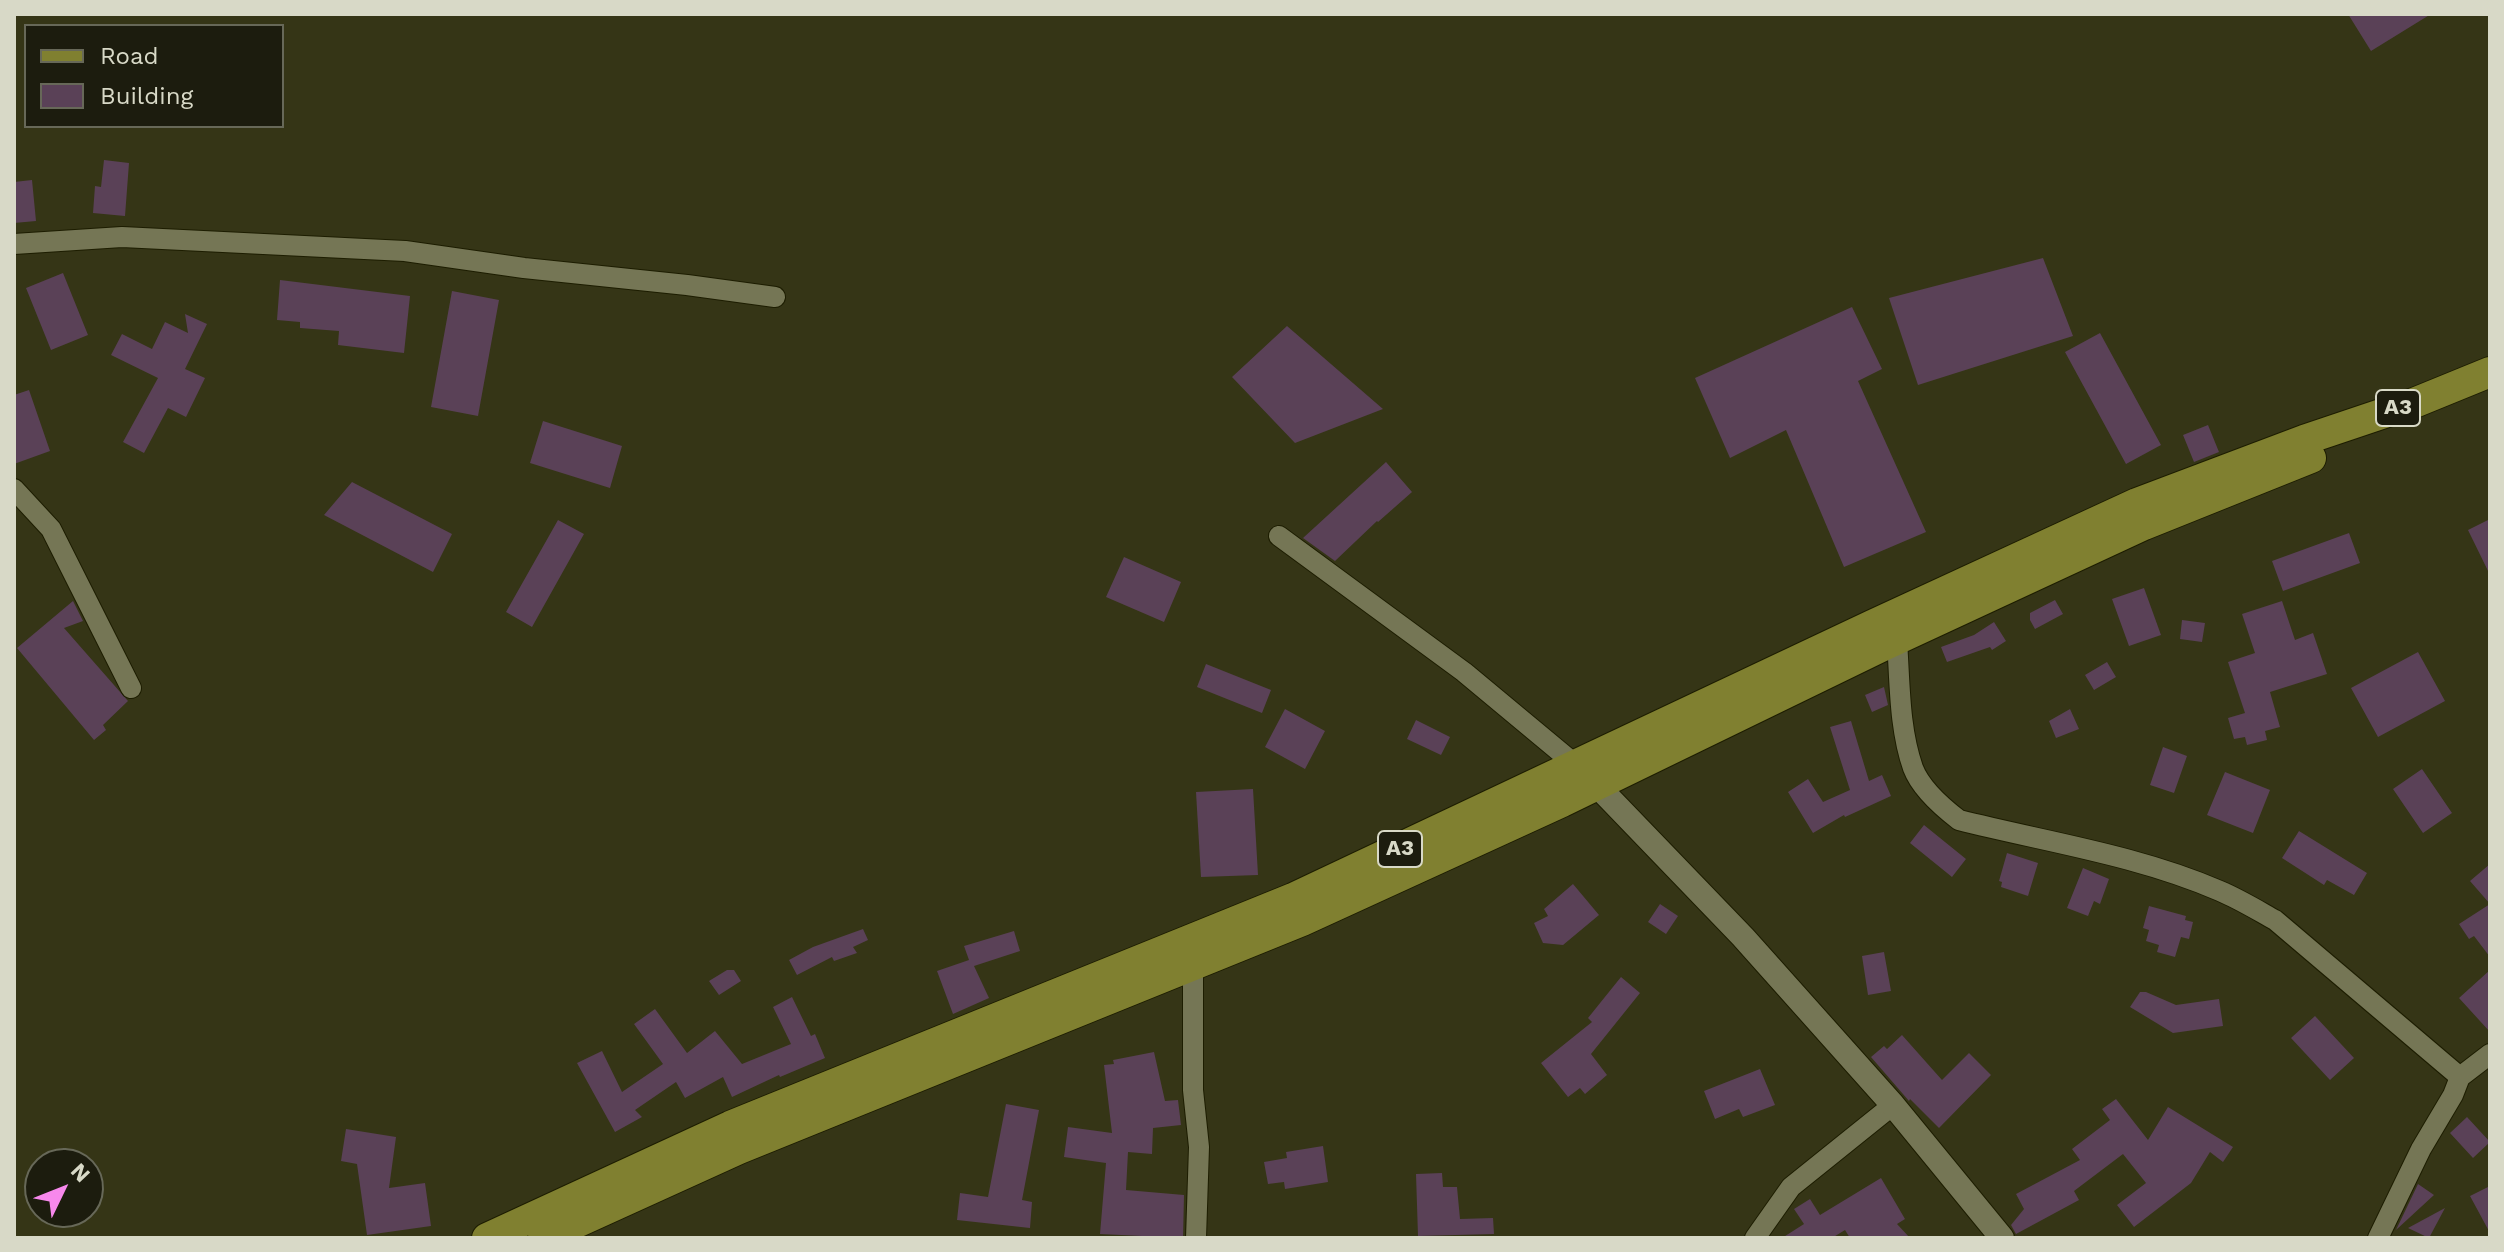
<!DOCTYPE html>
<style>
body{margin:0}
#map{position:relative;width:2504px;height:1252px;overflow:hidden;background:#353516;font-family:"Work Sans",sans-serif}
canvas{display:block}
.frame{position:absolute;inset:0;border:16px solid #d8d9c7;pointer-events:none}
.legend{position:absolute;left:24px;top:24px;width:260px;height:104px;box-sizing:border-box;background:#1c1c0e;border:2px solid #676858;margin:0;padding:10px 14px;list-style:none;font-size:24px;color:#d8d9c7}
.legend li{display:flex;align-items:center;gap:16px;height:40px}
.legend b{width:40px;border:2px solid #676858}
.north{position:absolute;left:24px;top:1148px;width:80px;height:80px;box-sizing:border-box;background:#1c1c0e;border:2px solid #676858;border-radius:50%;rotate:47deg;font-size:22px;font-weight:700;line-height:32px;text-align:center;color:#d8d9c7}
.north::after{content:'';display:block;margin:auto;width:28px;height:36px;background:#f788ec;clip-path:polygon(50% 0,100% 100%,50% 72%,0 100%)}
</style>
<div id="map">
<canvas width="2504" height="1252"></canvas>
<div class="frame"></div>
<ul class="legend">
<li><b style="height:10px;background:#808030"></b>Road</li>
<li><b style="height:22px;background:#5a4157"></b>Building</li>
</ul>
<div class="north">N</div>
</div>
<script>
const ctx = document.querySelector('canvas').getContext('2d');
ctx.lineJoin = 'round';
function fillPath(path, color) {
  ctx.fillStyle = color;
  ctx.fill(path, 'evenodd');
}
function trace(path, color, width, dash) {
  ctx.strokeStyle = color;
  ctx.lineWidth = width;
  ctx.lineCap = dash ? 'butt' : 'round';
  ctx.setLineDash(dash || []);
  ctx.stroke(path);
}
function drawText(font, color, halo, rows, align = 'center') {
  ctx.font = font + ' "Work Sans",sans-serif';
  ctx.lineWidth = 8;
  ctx.setLineDash([]);
  ctx.textBaseline = 'middle';
  ctx.strokeStyle = halo;
  ctx.fillStyle = color;
  for (const [text, x, y, turn = 0] of rows) {
    ctx.save();
    ctx.translate(x, y);
    ctx.rotate((+turn || 0) * Math.PI / 180);
    ctx.textAlign = isNaN(turn) ? turn : align;
    if (halo) ctx.strokeText(text, 0, 0);
    ctx.fillText(text, 0, 0);
    ctx.restore();
  }
}
const building = new Path2D(`
 M 2348,14 L 2431,14 L 2371,51 Z
 M 104,160 L 129,163 L 125,216 L 93,213 L 95,186 L 101,187 Z
 M 32,180 L 36,221 L 14,223 L 14,182 Z
 M 2043,258 L 2073,336 L 1918,385 L 1889,298 Z
 M 63,273 L 88,335 L 51,350 L 26,288 Z
 M 280,280 L 410,296 L 404,353 L 338,345 L 339,331 L 300,328 L 300,322 L 277,320 Z
 M 452,291 L 499,300 L 478,416 L 431,407 Z
 M 1852,307 L 1882,369 L 1858,381 L 1926,532 L 1844,567 L 1786,430 L 1730,458 L 1695,378 Z
 M 185,314 L 207,324 L 185,369 L 205,378 L 186,417 L 168,408 L 144,453 L 123,442 L 158,378 L 111,355 L 122,334 L 152,349 L 165,322 L 188,333 Z
 M 1287,326 L 1383,409 L 1295,443 L 1232,377 Z
 M 2100,333 L 2161,445 L 2126,464 L 2065,352 Z
 M 29,390 L 50,451 L 14,464 L 14,395 Z
 M 543,421 L 622,446 L 610,488 L 530,463 Z
 M 2208,425 L 2219,452 L 2194,462 L 2183,435 Z
 M 1386,462 L 1412,492 L 1378,522 L 1377,521 L 1335,561 L 1303,538 Z
 M 352,482 L 452,534 L 433,572 L 324,515 Z
 M 2490,519 L 2490,575 L 2468,530 Z
 M 558,520 L 584,534 L 532,627 L 506,612 Z
 M 2349,533 L 2360,563 L 2283,591 L 2272,561 Z
 M 1124,557 L 1181,582 L 1164,622 L 1106,597 Z
 M 2144,588 L 2161,635 L 2129,646 L 2112,599 Z
 M 2055,600 L 2063,614 L 2035,629 L 2030,620 L 2030,613 Z
 M 73,601 L 83,621 L 64,628 L 128,701 L 103,725 L 106,730 L 94,740 L 17,648 Z
 M 2282,601 L 2295,640 L 2313,633 L 2327,674 L 2270,692 L 2280,727 L 2265,731 L 2267,740 L 2247,745 L 2245,737 L 2234,739 L 2228,718 L 2245,713 L 2228,662 L 2255,653 L 2242,614 Z
 M 2182,620 L 2205,623 L 2202,642 L 2180,639 Z
 M 1994,622 L 2006,641 L 1992,650 L 1990,647 L 1947,662 L 1941,647 L 1974,635 Z
 M 2418,652 L 2445,701 L 2378,737 L 2351,688 Z
 M 2107,662 L 2116,677 L 2094,690 L 2085,675 Z
 M 1206,664 L 1271,690 L 1262,713 L 1197,687 Z
 M 1884,687 L 1888,705 L 1872,712 L 1865,695 Z
 M 1285,709 L 1325,731 L 1305,769 L 1265,747 Z
 M 2070,709 L 2079,729 L 2056,738 L 2049,721 Z
 M 1416,720 L 1450,737 L 1441,755 L 1407,739 Z
 M 1851,721 L 1869,781 L 1882,775 L 1891,796 L 1845,817 L 1844,815 L 1813,833 L 1788,792 L 1808,779 L 1823,802 L 1850,790 L 1830,727 Z
 M 2163,747 L 2187,756 L 2174,793 L 2150,785 Z
 M 2422,769 L 2452,813 L 2423,833 L 2393,789 Z
 M 2225,772 L 2270,790 L 2253,833 L 2207,815 Z
 M 1253,789 L 1258,875 L 1201,877 L 1196,792 Z
 M 1924,825 L 1966,859 L 1952,877 L 1910,843 Z
 M 2299,831 L 2367,873 L 2354,895 L 2327,880 L 2324,885 L 2282,858 Z
 M 2007,853 L 2038,863 L 2028,896 L 2001,887 L 2002,882 L 1999,881 Z
 M 2490,864 L 2490,957 L 2474,936 L 2469,939 L 2459,924 L 2490,904 L 2470,881 Z
 M 2083,868 L 2109,879 L 2100,904 L 2094,901 L 2088,916 L 2067,908 Z
 M 1573,884 L 1599,915 L 1563,945 L 1543,943 L 1534,923 L 1548,916 L 1544,909 Z
 M 1660,904 L 1678,916 L 1666,934 L 1648,922 Z
 M 2149,906 L 2186,916 L 2185,920 L 2193,922 L 2189,939 L 2181,937 L 2175,957 L 2157,952 L 2159,945 L 2146,941 L 2149,930 L 2143,928 Z
 M 863,929 L 868,940 L 853,947 L 857,953 L 834,961 L 832,957 L 797,975 L 789,960 L 813,947 Z
 M 1014,931 L 1020,951 L 974,966 L 989,998 L 953,1014 L 937,971 L 969,960 L 964,946 Z
 M 1884,952 L 1891,991 L 1868,995 L 1862,956 Z
 M 727,970 L 734,970 L 741,981 L 719,995 L 709,981 Z
 M 2490,970 L 2490,1032 L 2459,998 Z
 M 1621,977 L 1640,993 L 1591,1054 L 1607,1075 L 1585,1094 L 1580,1088 L 1568,1097 L 1541,1063 L 1592,1022 L 1588,1018 Z
 M 2140,992 L 2146,992 L 2176,1005 L 2219,999 L 2223,1026 L 2173,1033 L 2130,1007 Z
 M 792,997 L 811,1036 L 815,1034 L 825,1058 L 780,1077 L 779,1075 L 732,1097 L 723,1077 L 685,1098 L 676,1082 L 635,1110 L 642,1117 L 615,1132 L 577,1063 L 602,1051 L 622,1092 L 663,1064 L 634,1024 L 655,1009 L 687,1053 L 715,1031 L 742,1064 L 791,1044 L 773,1007 Z
 M 2315,1016 L 2354,1058 L 2330,1080 L 2291,1038 Z
 M 1902,1035 L 1942,1080 L 1969,1053 L 1991,1075 L 1939,1128 L 1910,1099 L 1909,1101 L 1871,1057 L 1884,1046 L 1887,1049 Z
 M 1154,1052 L 1165,1101 L 1178,1100 L 1181,1125 L 1153,1128 L 1152,1154 L 1128,1152 L 1126,1190 L 1184,1195 L 1183,1238 L 1100,1234 L 1106,1163 L 1064,1157 L 1068,1127 L 1112,1133 L 1104,1065 L 1114,1064 L 1113,1060 Z
 M 1760,1069 L 1775,1105 L 1743,1117 L 1739,1109 L 1715,1119 L 1704,1091 Z
 M 2116,1099 L 2148,1140 L 2168,1107 L 2233,1147 L 2223,1162 L 2210,1152 L 2191,1183 L 2134,1227 L 2117,1205 L 2146,1183 L 2123,1154 L 2074,1191 L 2079,1200 L 2016,1234 L 2011,1225 L 2024,1209 L 2016,1194 L 2080,1160 L 2072,1149 L 2110,1120 L 2102,1109 Z
 M 1006,1104 L 1039,1110 L 1022,1200 L 1032,1202 L 1030,1228 L 957,1220 L 960,1193 L 988,1197 Z
 M 2467,1117 L 2490,1142 L 2473,1158 L 2450,1133 Z
 M 346,1129 L 396,1137 L 389,1188 L 425,1183 L 431,1226 L 367,1235 L 357,1164 L 341,1161 Z
 M 1323,1146 L 1328,1182 L 1285,1189 L 1284,1182 L 1268,1184 L 1264,1162 L 1287,1158 L 1286,1152 Z
 M 1442,1173 L 1443,1187 L 1457,1187 L 1460,1219 L 1493,1218 L 1494,1234 L 1418,1236 L 1416,1174 Z
 M 1881,1178 L 1905,1219 L 1897,1224 L 1910,1238 L 1850,1238 L 1845,1230 L 1832,1238 L 1782,1238 L 1804,1224 L 1794,1209 L 1810,1199 L 1820,1215 Z
 M 2418,1184 L 2434,1195 L 2396,1230 Z
 M 2490,1186 L 2490,1233 L 2470,1196 Z
 M 2445,1208 L 2429,1238 L 2408,1228 Z`);
const minor = new Path2D(`
 M 14,244 L 122,237 L 405,251 L 524,268 L 687,285 L 775,297
 M 14,489 L 51,529 L 131,688
 M 1279,536 L 1464,672 L 1577,766
 M 1897,641 C 1900,683 1899,728 1913,768 C 1921,789 1942,807 1959,820 C 2046,842 2137,855 2220,891 C 2239,899 2257,910 2275,920 L 2460,1077
 M 1193,965 L 1193,1090 L 1199,1147 L 1196,1238
 M 1755,1238 L 1791,1187 L 1893,1105
 M 2378,1238 L 2421,1149 L 2453,1095 L 2460,1077 L 2490,1054`);
const tertiary = new Path2D(`
 M 1585,773 L 1743,937 L 1893,1105 L 2002,1238`);
const primary = new Path2D(`
 M 487,1238 L 730,1126 L 1293,898 L 1872,625 L 2137,503 L 2304,440 L 2414,403 L 2490,372
 M 543,1238 L 739,1149 L 1302,921 L 1562,802 L 1883,646 L 2144,525 L 2311,458`);
const shields = [
 [2398,408,44],
 [1400,849,44]
];
const shieldNames = [
 ["A3",2398,408],
 ["A3",1400,849]
];
fillPath(building, '#5a4157');
trace(minor, '#1d1d00', 22);
trace(tertiary, '#1d1d00', 26);
trace(primary, '#1d1d00', 32);
trace(minor, '#757655', 20);
trace(tertiary, '#757655', 24);
trace(primary, '#808030', 30);
for (const [x, y, w] of shields) {
  const box = new Path2D();
  box.roundRect(x - w / 2, y - 18, w, 36, 6);
  ctx.fillStyle = '#1c1c0e';
  ctx.fill(box);
  trace(box, '#d8d9c7', 2);
}
drawText('bold 22px', '#d8d9c7', null, shieldNames);
</script>
